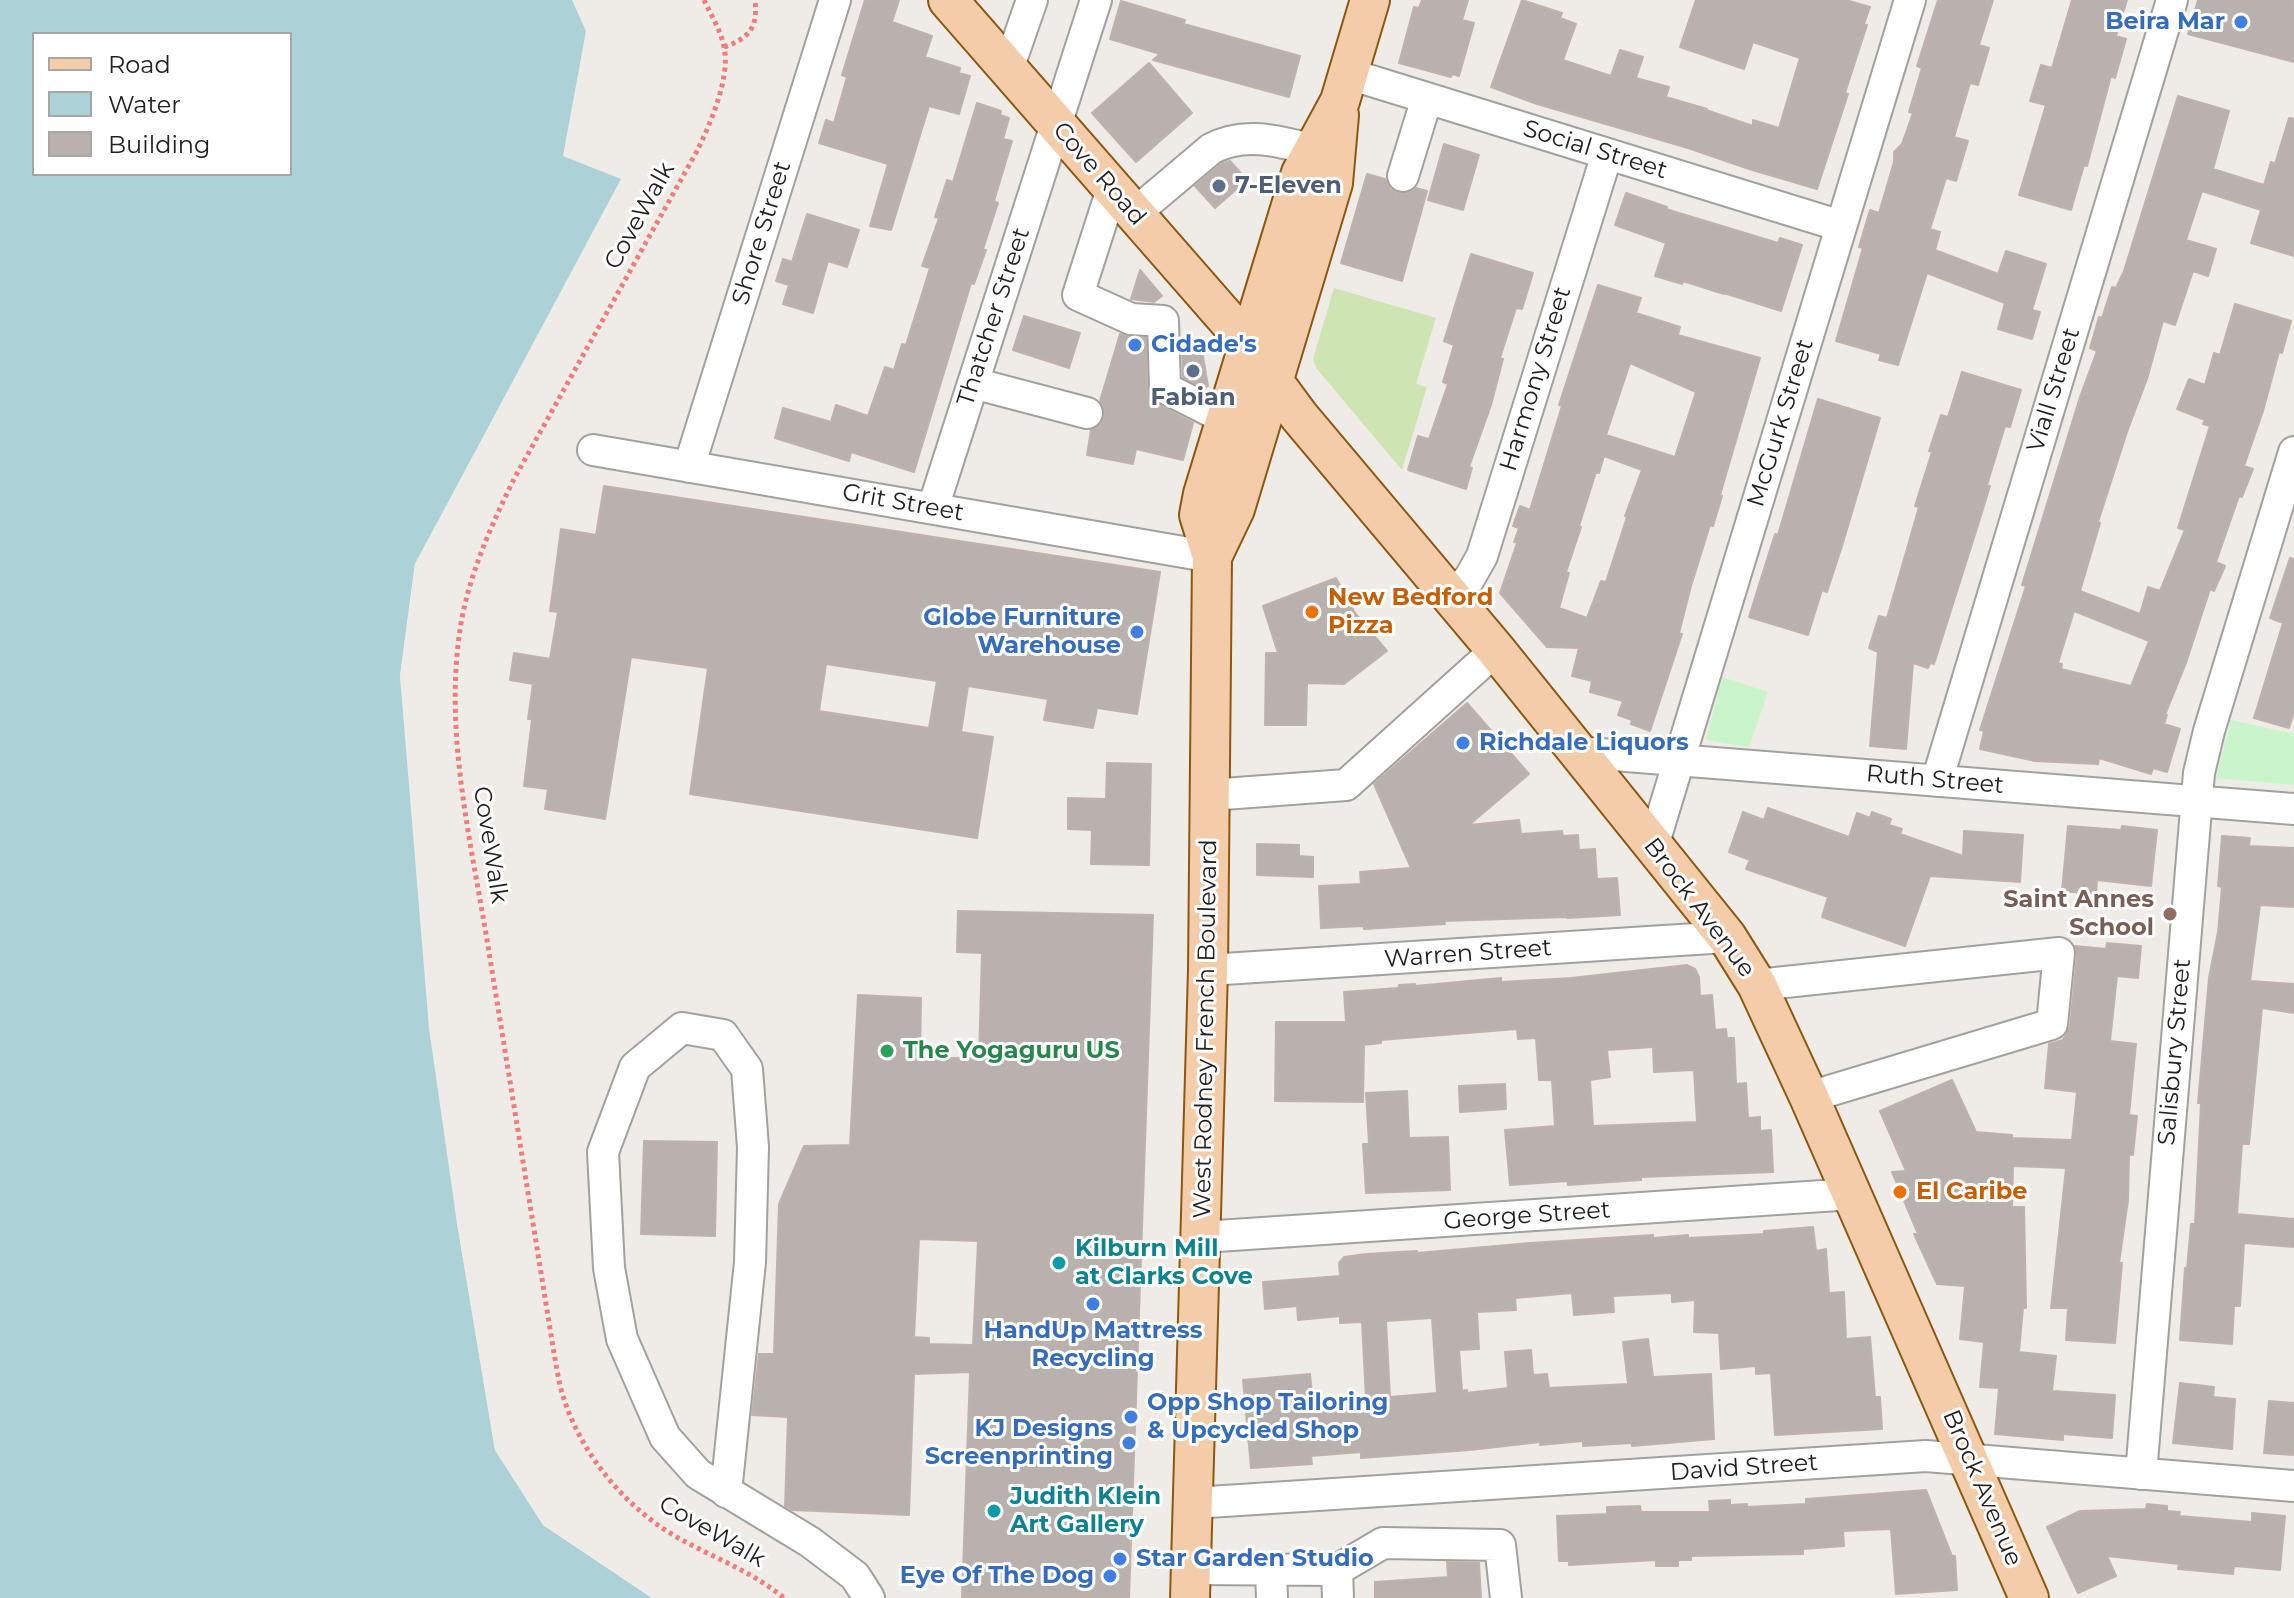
<!DOCTYPE html>
<style>
body{margin:0}
#map{position:relative;width:2294px;height:1598px;overflow:hidden;background:#efece7;font-family:Montserrat,sans-serif}
canvas{display:block}
.legend{position:absolute;left:32px;top:32px;width:260px;height:144px;box-sizing:border-box;background:#fff;border:2px solid #a6a6a6;margin:0;padding:10px 14px;list-style:none;font-size:24px;color:#202020}
.legend li{display:flex;align-items:center;gap:16px;height:40px}
.legend b{width:40px;border:2px solid #a6a6a6}
</style>
<div id="map">
<canvas width="2294" height="1598"></canvas>
<ul class="legend">
<li><b style="height:10px;background:#f3cda9"></b>Road</li>
<li><b style="height:22px;background:#acd2d8"></b>Water</li>
<li><b style="height:22px;background:#b9b1ad"></b>Building</li>
</ul>
</div>
<script>
const ctx = document.querySelector('canvas').getContext('2d');
ctx.lineJoin = 'round';
function fillPath(path, color) {
  ctx.fillStyle = color;
  ctx.fill(path, 'evenodd');
}
function trace(path, color, width, dash) {
  ctx.strokeStyle = color;
  ctx.lineWidth = width;
  ctx.lineCap = dash ? 'butt' : 'round';
  ctx.setLineDash(dash || []);
  ctx.stroke(path);
}
function drawText(font, color, halo, rows, align = 'center') {
  ctx.font = font + ' Montserrat,sans-serif';
  ctx.lineWidth = 6;
  ctx.setLineDash([]);
  ctx.textBaseline = 'middle';
  ctx.strokeStyle = halo;
  ctx.fillStyle = color;
  for (const [text, x, y, turn = 0] of rows) {
    ctx.save();
    ctx.translate(x, y);
    ctx.rotate((+turn || 0) * Math.PI / 180);
    ctx.textAlign = isNaN(turn) ? turn : align;
    if (halo) ctx.strokeText(text, 0, 0);
    ctx.fillText(text, 0, 0);
    ctx.restore();
  }
}
const grass = new Path2D(`
 M 1334,288 L 1436,318 L 1416,384 L 1427,387 L 1402,470 L 1316,368 L 1313,359 Z`);
const park = new Path2D(`
 M 1722,677 L 1768,692 L 1749,747 L 1706,740 Z
 M 2231,720 L 2294,734 L 2294,785 L 2216,778 Z`);
const water = new Path2D(`
 M 0,0 L 572,0 L 586,31 L 563,156 L 621,179 L 415,564 L 400,676 L 457,1223 L 495,1450 L 543,1525 L 652,1598 L 0,1598 ZM 34,34 L 290,34 L 290,174 L 34,174 Z`);
const pier = new Path2D(`
 M 624,176 L 625,180 L 419,566 L 404,676 L 461,1223 L 499,1449 L 546,1522 L 654,1595 L 656,1598 L 652,1598 L 543,1525 L 495,1450 L 457,1223 L 429,1028 L 400,676 L 415,564 Z`);
const building = new Path2D(`
 M 865,0 L 899,0 L 892,22 L 932,36 L 925,57 L 960,68 L 959,73 L 970,76 L 959,114 L 929,106 L 891,230 L 870,226 L 888,164 L 819,143 L 826,120 L 834,123 L 847,77 L 842,75 Z
 M 1422,0 L 1468,0 L 1462,20 L 1474,23 L 1459,76 L 1452,74 L 1451,77 L 1399,63 L 1414,7 L 1419,8 Z
 M 1522,0 L 1562,13 L 1560,18 L 1576,24 L 1563,60 L 1611,76 L 1620,50 L 1643,57 L 1636,78 L 1669,87 L 1666,97 L 1707,109 L 1706,110 L 1753,126 L 1753,120 L 1779,128 L 1800,58 L 1753,42 L 1744,69 L 1680,47 L 1696,0 L 1846,0 L 1870,7 L 1864,24 L 1867,25 L 1845,93 L 1848,94 L 1817,189 L 1749,169 L 1688,148 L 1537,104 L 1491,87 Z
 M 1938,0 L 1993,0 L 1979,45 L 1989,48 L 1978,85 L 1970,83 L 1954,137 L 1968,141 L 1956,181 L 1946,178 L 1930,229 L 1940,232 L 1935,250 L 1998,274 L 2006,251 L 2046,264 L 2032,310 L 2040,312 L 2032,339 L 1998,329 L 2005,303 L 1927,273 L 1898,365 L 1879,360 L 1881,354 L 1836,341 L 1863,248 L 1859,247 L 1870,210 L 1879,213 L 1894,162 L 1894,152 L 1902,144 L 1913,113 L 1909,112 L 1922,68 L 1917,66 Z
 M 2072,0 L 2127,0 L 2116,36 L 2126,39 L 2115,78 L 2111,76 L 2087,166 L 2084,165 L 2071,210 L 2019,195 L 2046,105 L 2030,101 L 2041,65 L 2052,68 Z
 M 2198,0 L 2294,0 L 2294,62 L 2188,34 Z
 M 1121,1 L 1185,20 L 1184,24 L 1300,56 L 1289,97 L 1153,60 L 1160,54 L 1110,39 Z
 M 1149,63 L 1192,113 L 1136,162 L 1092,113 Z
 M 2178,96 L 2229,111 L 2213,169 L 2264,185 L 2271,162 L 2275,164 L 2289,118 L 2294,119 L 2294,256 L 2251,243 L 2261,210 L 2202,191 L 2186,240 L 2216,249 L 2208,276 L 2193,271 L 2175,325 L 2163,321 L 2147,379 L 2128,429 L 2098,522 L 2100,523 L 2080,591 L 2140,614 L 2148,587 L 2160,591 L 2185,530 L 2178,528 L 2210,426 L 2203,424 L 2205,420 L 2177,409 L 2189,379 L 2205,385 L 2214,353 L 2220,355 L 2235,304 L 2291,321 L 2282,353 L 2279,352 L 2263,411 L 2244,466 L 2253,469 L 2242,497 L 2239,496 L 2216,562 L 2225,566 L 2214,591 L 2210,589 L 2186,663 L 2165,715 L 2167,715 L 2164,724 L 2180,729 L 2167,772 L 2153,768 L 2151,774 L 2099,758 L 2098,764 L 2035,761 L 1980,749 L 1984,731 L 1980,730 L 2026,586 L 2022,585 L 2080,397 L 2097,351 L 2090,348 L 2099,317 L 2102,318 L 2112,287 L 2116,288 L 2124,271 ZM 2074,611 L 2149,641 L 2131,686 L 2061,669 L 2062,664 L 2058,663 Z
 M 977,103 L 1001,111 L 1000,115 L 1009,118 L 1003,139 L 1012,141 L 994,201 L 998,203 L 983,249 L 986,250 L 974,284 L 971,283 L 914,472 L 851,452 L 849,461 L 775,438 L 783,408 L 831,422 L 836,405 L 868,416 L 885,367 L 894,370 L 902,344 L 906,345 L 930,268 L 922,266 L 939,218 L 935,217 L 947,180 L 953,182 Z
 M 1444,144 L 1479,155 L 1463,210 L 1428,200 Z
 M 1230,161 L 1247,180 L 1215,208 L 1195,186 L 1221,164 Z
 M 1367,174 L 1385,179 L 1390,189 L 1398,193 L 1408,193 L 1416,188 L 1427,191 L 1402,281 L 1341,263 Z
 M 1626,193 L 1667,207 L 1666,209 L 1778,243 L 1780,238 L 1802,245 L 1781,311 L 1724,293 L 1724,294 L 1683,281 L 1682,284 L 1655,276 L 1666,243 L 1615,225 Z
 M 807,214 L 859,230 L 847,267 L 828,261 L 813,313 L 783,304 L 789,285 L 776,281 L 783,259 L 792,262 Z
 M 1471,254 L 1533,273 L 1522,309 L 1516,308 L 1500,358 L 1503,359 L 1491,405 L 1469,467 L 1472,468 L 1466,489 L 1408,470 L 1418,436 L 1429,439 L 1448,384 L 1443,382 L 1454,345 L 1444,341 Z
 M 1140,270 L 1162,296 L 1154,302 L 1131,299 Z
 M 1598,285 L 1641,298 L 1636,313 L 1680,327 L 1678,335 L 1760,358 L 1720,495 L 1722,496 L 1713,526 L 1710,525 L 1691,586 L 1679,633 L 1682,634 L 1650,731 L 1631,724 L 1632,720 L 1618,715 L 1623,701 L 1590,692 L 1592,681 L 1572,676 L 1579,648 L 1547,647 L 1500,593 L 1517,543 L 1514,542 L 1519,528 L 1513,526 L 1520,506 L 1530,510 L 1562,406 L 1559,405 ZM 1630,363 L 1696,392 L 1675,457 L 1606,435 ZM 1604,456 L 1642,470 L 1625,516 L 1627,517 L 1606,582 L 1601,581 L 1587,618 L 1559,608 L 1569,573 L 1566,572 L 1581,527 L 1579,526 L 1596,472 L 1599,473 Z
 M 1024,316 L 1080,333 L 1069,368 L 1013,350 Z
 M 1120,334 L 1146,338 L 1147,389 L 1150,398 L 1157,404 L 1193,423 L 1183,460 L 1136,449 L 1133,464 L 1087,455 L 1091,430 L 1099,426 L 1104,418 L 1104,409 L 1100,401 Z
 M 1201,345 L 1208,386 L 1204,388 L 1183,377 L 1182,349 Z
 M 1962,372 L 2021,390 L 2010,427 L 2005,426 L 1987,485 L 1990,486 L 1978,525 L 1934,664 L 1930,663 L 1928,668 L 1913,663 L 1906,749 L 1870,746 L 1878,652 L 1869,648 L 1879,616 L 1887,618 L 1919,507 L 1915,506 L 1932,452 L 1929,451 L 1941,415 L 1948,417 Z
 M 1818,399 L 1880,418 L 1842,546 L 1827,592 L 1822,590 L 1808,635 L 1749,617 L 1775,534 L 1778,535 Z
 M 604,486 L 1160,572 L 1137,714 L 1097,708 L 1093,728 L 1044,720 L 1048,699 L 968,686 L 961,732 L 993,737 L 977,838 L 690,794 L 708,668 L 631,657 L 605,819 L 545,809 L 548,789 L 524,786 L 532,719 L 528,719 L 533,684 L 510,680 L 514,653 L 550,659 L 558,612 L 550,611 L 561,529 L 596,535 ZM 826,664 L 937,681 L 929,728 L 819,711 Z
 M 2290,558 L 2294,559 L 2294,712 L 2289,728 L 2254,718 L 2283,623 L 2270,618 Z
 M 1336,578 L 1355,613 L 1387,651 L 1344,684 L 1307,683 L 1306,725 L 1265,725 L 1266,653 L 1278,653 L 1263,606 Z
 M 1467,703 L 1529,774 L 1469,825 L 1519,820 L 1521,834 L 1562,831 L 1563,836 L 1578,835 L 1579,850 L 1595,849 L 1597,879 L 1617,878 L 1620,915 L 1567,918 L 1567,917 L 1444,921 L 1445,924 L 1364,929 L 1364,926 L 1321,928 L 1319,886 L 1361,884 L 1360,872 L 1411,868 L 1374,784 Z
 M 1107,763 L 1151,764 L 1149,865 L 1091,864 L 1092,830 L 1068,829 L 1068,798 L 1106,799 Z
 M 1768,808 L 1849,837 L 1857,813 L 1870,818 L 1872,812 L 1891,819 L 1889,825 L 1902,829 L 1900,834 L 1963,856 L 1964,831 L 2023,835 L 2020,882 L 1930,876 L 1905,946 L 1822,917 L 1828,897 L 1746,869 L 1750,860 L 1729,852 L 1743,812 L 1764,820 Z
 M 2068,826 L 2121,830 L 2122,826 L 2157,830 L 2151,886 L 2097,880 L 2096,894 L 2062,891 Z
 M 2222,836 L 2250,838 L 2249,846 L 2294,848 L 2294,907 L 2260,905 L 2250,981 L 2294,984 L 2294,1013 L 2262,1008 L 2249,1144 L 2242,1144 L 2237,1214 L 2294,1219 L 2294,1247 L 2244,1243 L 2240,1306 L 2234,1306 L 2232,1344 L 2180,1340 L 2185,1268 L 2187,1269 L 2191,1224 L 2195,1224 L 2201,1103 L 2198,1103 L 2209,978 L 2218,932 L 2222,887 L 2218,886 Z
 M 1257,844 L 1299,845 L 1299,856 L 1313,857 L 1313,877 L 1257,875 Z
 M 958,911 L 1153,915 L 1129,1598 L 962,1598 L 970,1372 L 914,1374 L 909,1515 L 792,1510 L 785,1506 L 788,1417 L 752,1415 L 759,1354 L 774,1354 L 779,1204 L 804,1146 L 850,1145 L 858,995 L 921,998 L 920,1058 L 979,1058 L 982,953 L 957,952 ZM 919,1239 L 978,1241 L 973,1345 L 929,1344 L 929,1338 L 914,1337 Z
 M 2107,943 L 2141,946 L 2138,978 L 2117,976 L 2110,1041 L 2136,1044 L 2129,1115 L 2137,1116 L 2133,1155 L 2129,1154 L 2128,1200 L 2119,1263 L 2122,1263 L 2115,1343 L 2066,1340 L 2068,1308 L 2051,1308 L 2066,1168 L 2013,1166 L 2012,1207 L 2024,1207 L 2026,1308 L 2023,1308 L 2019,1352 L 2056,1356 L 2052,1391 L 2115,1395 L 2112,1438 L 2063,1434 L 2063,1440 L 1995,1434 L 1999,1388 L 1980,1387 L 1984,1342 L 1960,1339 L 1965,1286 L 1937,1284 L 1914,1234 L 1918,1234 L 1892,1172 L 1906,1171 L 1880,1111 L 1952,1080 L 1976,1132 L 2012,1135 L 2012,1138 L 2072,1140 L 2077,1092 L 2045,1088 L 2049,1044 L 2063,1040 L 2070,1027 L 2077,955 L 2075,946 L 2106,949 Z
 M 1687,965 L 1695,969 L 1699,977 L 1700,996 L 1712,995 L 1715,1030 L 1726,1029 L 1727,1038 L 1734,1038 L 1736,1084 L 1746,1083 L 1748,1118 L 1760,1117 L 1760,1131 L 1771,1130 L 1773,1172 L 1641,1177 L 1641,1180 L 1568,1185 L 1568,1181 L 1510,1185 L 1505,1130 L 1555,1126 L 1552,1080 L 1539,1080 L 1536,1038 L 1518,1039 L 1517,1029 L 1381,1040 L 1381,1043 L 1364,1045 L 1363,1102 L 1275,1101 L 1276,1022 L 1346,1022 L 1344,992 L 1398,988 L 1399,985 L 1415,984 L 1415,986 L 1501,978 L 1501,982 L 1571,978 ZM 1653,1047 L 1654,1072 L 1694,1070 L 1697,1122 L 1593,1126 L 1590,1080 L 1610,1077 L 1607,1050 Z
 M 1505,1084 L 1506,1109 L 1460,1112 L 1459,1086 Z
 M 1407,1091 L 1409,1138 L 1448,1137 L 1450,1190 L 1366,1193 L 1363,1144 L 1369,1144 L 1366,1093 Z
 M 644,1141 L 717,1142 L 715,1236 L 641,1234 Z
 M 1813,1227 L 1816,1251 L 1826,1249 L 1829,1293 L 1844,1292 L 1846,1339 L 1870,1337 L 1875,1397 L 1880,1397 L 1882,1429 L 1775,1435 L 1771,1373 L 1756,1374 L 1756,1366 L 1721,1369 L 1719,1333 L 1694,1332 L 1695,1300 L 1672,1302 L 1672,1293 L 1613,1296 L 1614,1312 L 1574,1315 L 1572,1293 L 1515,1298 L 1516,1310 L 1477,1312 L 1479,1349 L 1459,1350 L 1462,1391 L 1467,1390 L 1467,1393 L 1508,1388 L 1505,1352 L 1531,1350 L 1533,1375 L 1547,1374 L 1549,1388 L 1628,1384 L 1623,1342 L 1648,1339 L 1653,1377 L 1711,1374 L 1714,1439 L 1632,1446 L 1632,1443 L 1583,1446 L 1583,1441 L 1540,1445 L 1540,1442 L 1470,1450 L 1361,1458 L 1361,1452 L 1311,1456 L 1312,1464 L 1251,1468 L 1243,1380 L 1310,1374 L 1313,1403 L 1366,1399 L 1362,1322 L 1340,1323 L 1340,1316 L 1298,1320 L 1297,1306 L 1265,1309 L 1263,1282 L 1340,1276 L 1339,1263 L 1344,1257 L 1366,1254 L 1417,1251 L 1417,1253 L 1530,1243 L 1653,1235 L 1653,1238 L 1688,1235 L 1688,1238 L 1764,1234 L 1764,1231 ZM 1432,1318 L 1437,1393 L 1390,1397 L 1386,1321 Z
 M 2180,1383 L 2214,1387 L 2213,1397 L 2235,1399 L 2232,1449 L 2173,1443 Z
 M 2269,1401 L 2294,1403 L 2294,1455 L 2264,1453 Z
 M 1926,1490 L 1952,1556 L 1955,1556 L 1957,1590 L 1896,1594 L 1891,1529 L 1843,1531 L 1844,1546 L 1803,1549 L 1803,1554 L 1691,1556 L 1691,1560 L 1678,1560 L 1678,1566 L 1656,1566 L 1656,1560 L 1569,1565 L 1569,1561 L 1559,1561 L 1557,1516 L 1607,1514 L 1607,1507 L 1640,1506 L 1641,1512 L 1710,1512 L 1709,1501 L 1730,1500 L 1730,1505 L 1747,1504 L 1747,1507 L 1806,1504 L 1806,1499 Z
 M 2147,1504 L 2167,1506 L 2167,1511 L 2180,1512 L 2179,1516 L 2252,1522 L 2252,1513 L 2285,1516 L 2280,1570 L 2234,1566 L 2233,1574 L 2178,1569 L 2179,1564 L 2107,1556 L 2116,1576 L 2078,1593 L 2047,1527 L 2080,1511 L 2146,1509 Z
 M 1447,1562 L 1479,1563 L 1481,1598 L 1375,1598 L 1375,1582 L 1448,1577 Z`);
const path = new Path2D(`
 M 704,0 C 711,15 721,31 724,47 C 731,76 710,125 697,151 L 514,479 C 488,532 464,586 458,645 C 447,743 471,843 487,940 C 509,1075 531,1211 553,1347 C 556,1363 558,1380 563,1396 C 581,1455 628,1511 682,1540 C 717,1559 754,1573 784,1598
 M 724,47 C 750,38 758,27 755,0`);
const minor = new Path2D(`
 M 1008,69 L 1032,0
 M 1349,74 L 1841,226
 M 1403,176 L 1427,98
 M 1112,189 L 1078,295 L 1131,319 L 1163,321 L 1165,388 L 1226,419
 M 1134,214 L 1211,149 C 1244,131 1279,141 1313,150
 M 973,383 L 1087,413
 M 593,450 L 1212,557
 M 689,467 L 835,0
 M 933,508 L 1096,0
 M 1451,596 L 1469,579 L 1482,556 L 1607,154
 M 1576,752 L 2294,809
 M 1937,781 L 2172,0
 M 1210,795 L 1346,785 L 1496,650
 M 1653,846 L 1910,0
 M 1208,970 L 1727,937
 M 1757,985 L 2059,953 L 2052,1024 L 1809,1097
 M 1202,1237 L 1853,1194
 M 2141,1474 L 2199,773 L 2209,731 L 2294,452
 M 726,1492 L 750,1262 L 753,1147 L 747,1069 L 723,1035 L 682,1028 L 635,1067 L 603,1152 L 609,1268 L 622,1339 L 665,1437 L 698,1474 L 810,1542 L 855,1576 L 869,1598
 M 1193,1503 L 1926,1456 L 2294,1486
 M 1191,1569 L 1337,1570 L 1338,1598
 M 1271,1569 L 1272,1598
 M 1337,1570 L 1383,1543 L 1500,1545 L 1506,1598`);
const major = new Path2D(`
 M 948,0 L 1232,325 L 1299,416 L 1496,650 L 1727,937 L 1757,985 L 1809,1097 L 2029,1598
 M 1212,557 L 1235,509 L 1333,183 L 1339,115
 M 1190,1598 L 1208,970 L 1212,557 L 1199,515 L 1203,494 L 1301,173 L 1340,101 L 1370,0`);
const markers = [
 [2241,22,8,"#3f7fe0"],
 [1219,186,8,"#5c6f8a"],
 [1135,345,8,"#3f7fe0"],
 [1193,371,8,"#5c6f8a"],
 [1312,612,8,"#e8710a"],
 [1137,632,8,"#3f7fe0"],
 [1463,743,8,"#3f7fe0"],
 [2170,914,8,"#8d6e63"],
 [887,1051,8,"#2e9e5b"],
 [1900,1192,8,"#e8710a"],
 [1059,1263,8,"#0f9aa8"],
 [1093,1304,8,"#3f7fe0"],
 [1131,1417,8,"#3f7fe0"],
 [1129,1443,8,"#3f7fe0"],
 [994,1511,8,"#0f9aa8"],
 [1120,1559,8,"#3f7fe0"],
 [1110,1576,8,"#3f7fe0"]
];
const shopNames = [
 ["Beira Mar",2225,22],
 ["Cidade's",1151,345,"left"],
 ["Globe Furniture",1121,618],
 ["Warehouse",1121,646],
 ["Richdale Liquors",1479,743,"left"],
 ["HandUp Mattress",1093,1331,"center"],
 ["Recycling",1093,1359,"center"],
 ["Opp Shop Tailoring",1147,1403,"left"],
 ["& Upcycled Shop",1147,1431,"left"],
 ["KJ Designs",1113,1429],
 ["Screenprinting",1113,1457],
 ["Star Garden Studio",1136,1559,"left"],
 ["Eye Of The Dog",1094,1576]
];
const streetNames = [
 ["Social Street",1595,150,17],
 ["Cove Road",1099,174,49],
 ["CoveWalk",640,216,-61],
 ["Shore Street",762,233,-73],
 ["Thatcher Street",994,317,-72],
 ["Harmony Street",1536,379,-73],
 ["Viall Street",2054,390,-73],
 ["McGurk Street",1781,423,-73],
 ["Grit Street",903,503,10],
 ["Ruth Street",1935,780,5],
 ["CoveWalk",490,845,81],
 ["Brock Avenue",1699,908,53],
 ["Warren Street",1468,954,-4],
 ["West Rodney French Boulevard",1206,1029,-89],
 ["Salisbury Street",2175,1052,-85],
 ["George Street",1527,1216,-4],
 ["David Street",1744,1468,-4],
 ["Brock Avenue",1982,1488,67],
 ["CoveWalk",712,1532,30]
];
const serviceNames = [
 ["7-Eleven",1235,186],
 ["Fabian",1193,398,"center"]
];
const foodNames = [
 ["New Bedford",1328,598],
 ["Pizza",1328,626],
 ["El Caribe",1916,1192]
];
const educationNames = [
 ["Saint Annes",2154,900],
 ["School",2154,928]
];
const leisureNames = [
 ["The Yogaguru US",903,1051]
];
const cultureNames = [
 ["Kilburn Mill",1075,1249],
 ["at Clarks Cove",1075,1277],
 ["Judith Klein",1010,1497],
 ["Art Gallery",1010,1525]
];
fillPath(grass, '#cfe4b3');
fillPath(park, '#caf4c9');
fillPath(water, '#acd2d8');
fillPath(pier, '#efece7');
fillPath(building, '#b9b1ad');
trace(building, '#c0b2ab', 2);
trace(minor, '#a1a1a1', 34);
trace(major, '#8c5810', 42);
trace(path, '#ec7e7c', 5, [4, 4]);
trace(minor, '#fff', 30);
trace(major, '#f3cda9', 38);
for (const [x, y, r, color] of markers) {
  const dot = new Path2D();
  dot.arc(x, y, r, 0, 2 * Math.PI);
  ctx.fillStyle = color;
  ctx.fill(dot);
  trace(dot, '#fff', 3);
}
drawText('bold 24px', '#366cbe', '#fff', shopNames, 'right');
drawText('24px', '#202020', '#fff', streetNames);
drawText('bold 24px', '#4e5e75', '#fff', serviceNames, 'left');
drawText('bold 24px', '#c56008', '#fff', foodNames, 'left');
drawText('bold 24px', '#785e54', '#fff', educationNames, 'right');
drawText('bold 24px', '#27864d', '#fff', leisureNames, 'left');
drawText('bold 24px', '#0d838f', '#fff', cultureNames, 'left');
</script>
